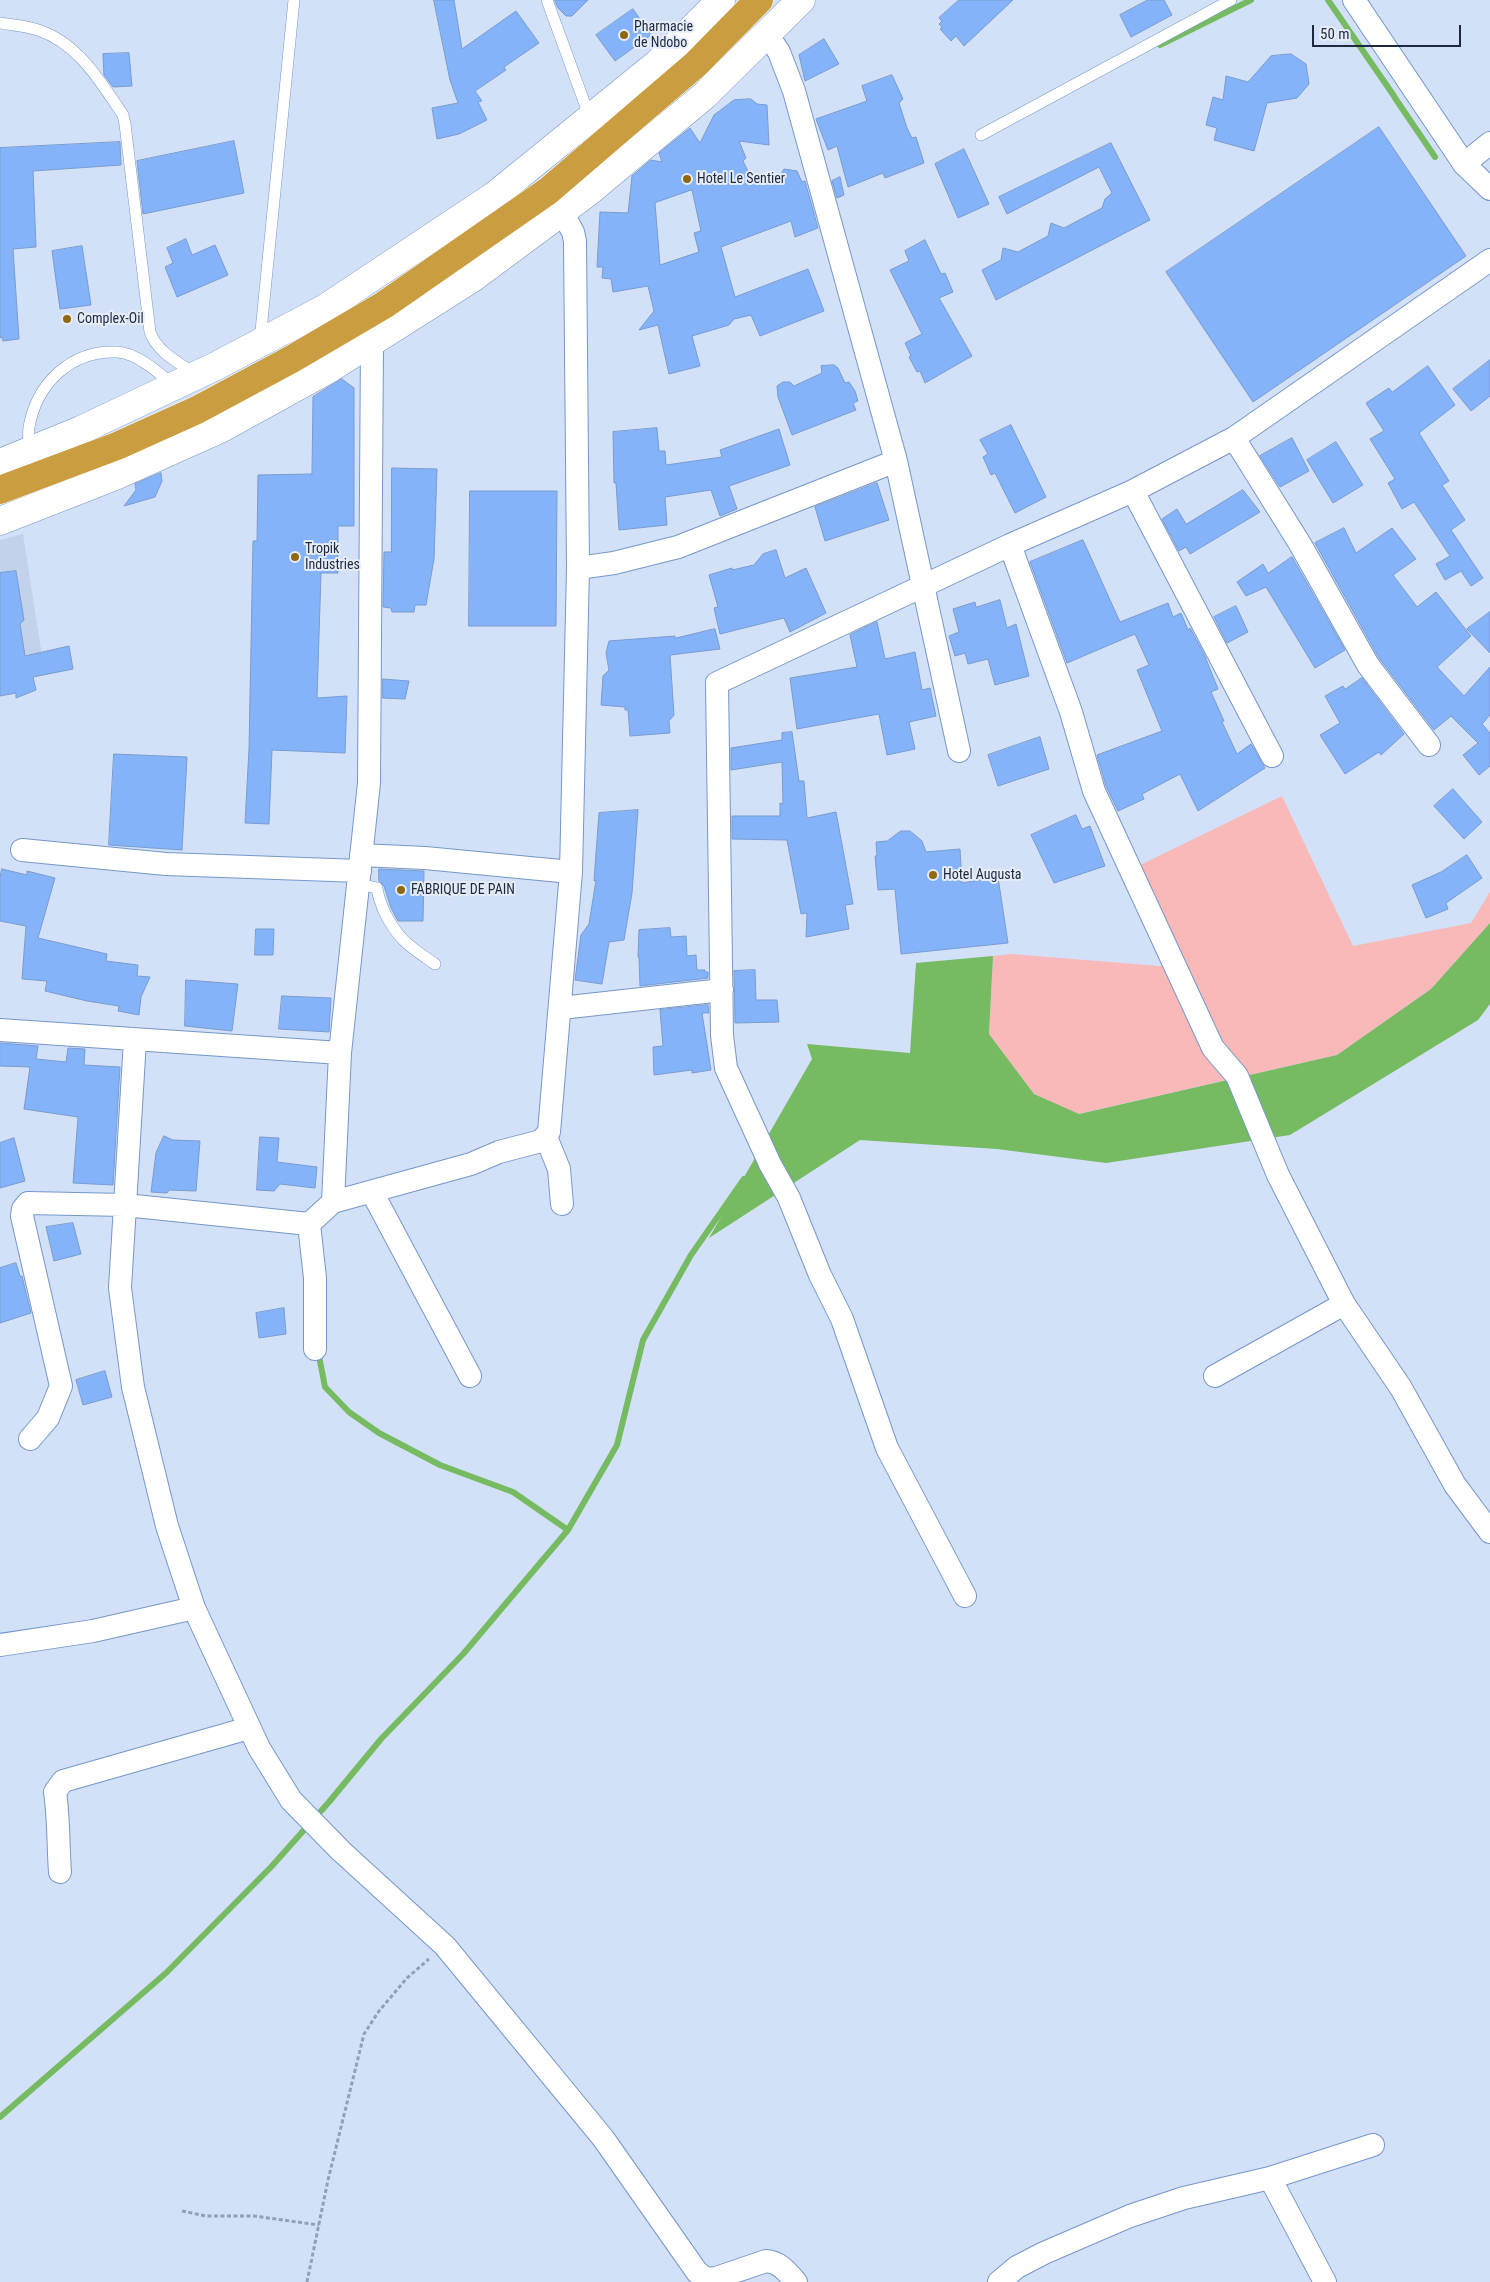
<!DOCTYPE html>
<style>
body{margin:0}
#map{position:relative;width:1490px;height:2282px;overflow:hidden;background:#d2e1f7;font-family:"Roboto Condensed",sans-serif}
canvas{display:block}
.scale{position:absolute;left:1312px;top:25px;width:149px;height:22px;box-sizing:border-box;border:2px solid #1c293e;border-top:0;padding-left:6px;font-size:15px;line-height:18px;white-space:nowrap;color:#1c293e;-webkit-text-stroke:4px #e6edf9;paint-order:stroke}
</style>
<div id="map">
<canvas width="1490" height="2282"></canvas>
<div class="scale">50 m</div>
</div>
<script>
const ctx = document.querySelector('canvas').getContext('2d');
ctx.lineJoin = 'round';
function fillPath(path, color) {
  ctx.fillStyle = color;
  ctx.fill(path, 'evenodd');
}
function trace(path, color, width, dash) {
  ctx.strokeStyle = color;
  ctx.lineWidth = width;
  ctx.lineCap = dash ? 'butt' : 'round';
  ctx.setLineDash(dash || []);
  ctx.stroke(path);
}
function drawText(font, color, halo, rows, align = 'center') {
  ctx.font = font + ' "Roboto Condensed",sans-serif';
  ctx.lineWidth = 4;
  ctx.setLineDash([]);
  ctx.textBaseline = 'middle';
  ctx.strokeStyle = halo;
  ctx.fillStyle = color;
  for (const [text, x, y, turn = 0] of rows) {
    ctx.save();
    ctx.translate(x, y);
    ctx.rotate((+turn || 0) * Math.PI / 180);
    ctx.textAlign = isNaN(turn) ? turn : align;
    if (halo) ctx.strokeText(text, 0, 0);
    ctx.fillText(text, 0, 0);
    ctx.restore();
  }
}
const built = new Path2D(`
 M 23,534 L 45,675 L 0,680 L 0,540 Z`);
const green = new Path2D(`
 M 1282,796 L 1353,946 L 1471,923 L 1490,892 L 1490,923 L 1431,989 L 1337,1055 L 1078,1114 L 1034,1094 L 989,1034 L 993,956 L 1011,954 L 1172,967 L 1136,867 Z`);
const water = new Path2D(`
 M 1490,923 L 1490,1004 L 1478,1020 L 1290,1135 L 1106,1163 L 997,1149 L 860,1140 L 709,1238 L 812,1059 L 807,1044 L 910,1053 L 916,963 L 993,956 L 989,1034 L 1034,1094 L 1079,1114 L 1337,1055 L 1431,989 Z`);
const stream = new Path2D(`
 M 1328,0 L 1394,96
 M 1160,45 L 1251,0
 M 1395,98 L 1435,157
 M 319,1356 L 325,1387 L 349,1412 L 379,1433 L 440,1465 L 513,1492 L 568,1530
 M 0,2117 L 166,1973 L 271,1867 L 329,1802 L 381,1739 L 464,1653 L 568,1530 L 617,1445 L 643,1340 L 691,1255 L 744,1179`);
const building = new Path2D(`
 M 434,0 L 454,0 L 462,49 L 516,11 L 539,43 L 504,67 L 506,70 L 475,91 L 482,101 L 478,102 L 487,120 L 459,134 L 437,139 L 432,108 L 458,103 L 450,80 Z
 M 555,0 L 588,0 L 572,16 L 566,16 L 558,8 Z
 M 959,0 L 1013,0 L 964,46 L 956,36 L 951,41 L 940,29 L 942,27 L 939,24 L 942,21 L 939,18 Z
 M 1148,0 L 1164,0 L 1172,15 L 1131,37 L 1120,15 Z
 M 633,9 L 651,35 L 615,61 L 596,35 Z
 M 824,39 L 839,64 L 805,81 L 799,55 Z
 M 129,53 L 132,86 L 113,87 L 104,75 L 103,54 Z
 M 1291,54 L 1306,64 L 1309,84 L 1297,98 L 1267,103 L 1254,151 L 1214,140 L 1217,128 L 1206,125 L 1213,97 L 1223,100 L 1226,76 L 1248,82 L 1271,56 Z
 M 892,75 L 903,99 L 899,103 L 907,128 L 912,138 L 916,137 L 924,163 L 885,178 L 883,173 L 848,187 L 837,146 L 828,150 L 816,119 L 867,101 L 862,86 Z
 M 751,99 L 757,104 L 767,105 L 769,145 L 739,141 L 746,158 L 743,161 L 752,179 L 777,181 L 784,169 L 797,171 L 802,182 L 805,181 L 818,228 L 795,237 L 791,221 L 721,247 L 735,297 L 808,269 L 824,311 L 760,336 L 751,315 L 734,319 L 729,325 L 692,336 L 700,366 L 669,374 L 658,325 L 639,330 L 654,311 L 648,286 L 613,292 L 611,279 L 602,278 L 603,267 L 597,267 L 600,212 L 628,213 L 632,176 L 651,160 L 662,162 L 659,153 L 690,128 L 700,143 L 714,115 L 734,100 ZM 692,190 L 701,231 L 694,233 L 699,252 L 660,265 L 655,203 Z
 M 1379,127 L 1466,256 L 1253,402 L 1166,272 Z
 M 234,141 L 244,193 L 143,214 L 137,161 Z
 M 120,142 L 121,165 L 33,171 L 36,247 L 13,249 L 19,339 L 3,341 L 2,337 L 0,338 L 0,148 Z
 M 1111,143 L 1150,220 L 996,300 L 982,270 L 1001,260 L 1003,248 L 1018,252 L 1048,236 L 1051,223 L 1064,228 L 1102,208 L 1105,199 L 1112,193 L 1099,167 L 1007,214 L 999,197 Z
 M 964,149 L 989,204 L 958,218 L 935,164 Z
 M 840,177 L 844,195 L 837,198 L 832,181 Z
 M 186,239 L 192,255 L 215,245 L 228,275 L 177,297 L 165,267 L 173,263 L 167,248 Z
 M 925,240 L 941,274 L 945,273 L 953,292 L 939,298 L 972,356 L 925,383 L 920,371 L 917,372 L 909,357 L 911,356 L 905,343 L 922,334 L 890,270 L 909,261 L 905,251 Z
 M 82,246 L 91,305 L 60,309 L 52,251 Z
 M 1490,360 L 1490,396 L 1471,411 L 1453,389 Z
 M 834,365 L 838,368 L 845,383 L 849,382 L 855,391 L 858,401 L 853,403 L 856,410 L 792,435 L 778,397 L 777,386 L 783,382 L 790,382 L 794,386 L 822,373 L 821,366 Z
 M 1428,366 L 1455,405 L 1419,433 L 1449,481 L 1442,485 L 1465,520 L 1451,530 L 1483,578 L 1471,586 L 1461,571 L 1445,580 L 1436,564 L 1450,556 L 1414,502 L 1402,509 L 1388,483 L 1395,479 L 1370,439 L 1384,431 L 1366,403 L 1389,388 L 1392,392 Z
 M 342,379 L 354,388 L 354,526 L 338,526 L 338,573 L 321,573 L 317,698 L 347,696 L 345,753 L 272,750 L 269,824 L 245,823 L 249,749 L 253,541 L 257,541 L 258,475 L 312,474 L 313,397 Z
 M 1011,425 L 1046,497 L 1015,513 L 995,473 L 991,475 L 983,457 L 988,454 L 980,440 Z
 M 657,428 L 659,451 L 665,451 L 666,465 L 722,457 L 720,450 L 779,429 L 790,465 L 729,486 L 737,509 L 720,516 L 711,490 L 665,497 L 667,525 L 619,530 L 616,483 L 614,483 L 613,432 Z
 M 1292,438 L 1309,471 L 1280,487 L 1260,456 Z
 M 1336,442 L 1363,485 L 1333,503 L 1307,460 Z
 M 392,468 L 437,469 L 434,559 L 426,605 L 415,605 L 414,612 L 392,612 L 391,608 L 383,607 L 384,552 L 391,552 Z
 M 161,473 L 162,481 L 155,497 L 124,506 L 136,490 L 135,484 Z
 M 877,483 L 889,520 L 825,541 L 815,507 Z
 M 1243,490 L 1260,512 L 1190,554 L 1186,547 L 1179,551 L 1162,519 L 1177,509 L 1186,524 Z
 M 470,491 L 557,491 L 556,626 L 469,626 Z
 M 1344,528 L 1356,553 L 1392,528 L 1416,559 L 1393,575 L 1417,607 L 1436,592 L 1471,636 L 1437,667 L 1464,696 L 1490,667 L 1490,715 L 1482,724 L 1490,733 L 1490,766 L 1479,775 L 1463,755 L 1478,743 L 1451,716 L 1434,730 L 1379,658 L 1315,543 Z
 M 1083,540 L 1120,622 L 1168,603 L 1173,617 L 1181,613 L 1188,630 L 1190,628 L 1204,654 L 1218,689 L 1211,692 L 1224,721 L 1222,722 L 1237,754 L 1251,744 L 1265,768 L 1198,811 L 1180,774 L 1142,794 L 1144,799 L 1118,811 L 1106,786 L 1097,755 L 1162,731 L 1137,670 L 1149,665 L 1135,634 L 1067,663 L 1030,562 Z
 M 776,550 L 785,578 L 806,568 L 826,613 L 790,632 L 784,618 L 720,634 L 714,608 L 718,607 L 709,575 L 732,568 L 732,570 L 754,565 L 763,554 Z
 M 1292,557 L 1345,650 L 1315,668 L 1266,587 L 1246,596 L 1237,582 L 1263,564 L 1268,573 Z
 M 16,571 L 24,620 L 20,624 L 25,656 L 69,646 L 73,669 L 33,677 L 36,690 L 16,698 L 16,693 L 0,696 L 0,573 Z
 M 1000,600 L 1007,628 L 1016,624 L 1029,676 L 995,685 L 988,659 L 968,664 L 965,653 L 955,656 L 949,636 L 959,632 L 953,609 L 975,602 L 976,607 Z
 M 1236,606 L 1248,632 L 1227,643 L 1214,617 Z
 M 1490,612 L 1490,653 L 1467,629 Z
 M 877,622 L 885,659 L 915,652 L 922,690 L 930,688 L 936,716 L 909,722 L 915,749 L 887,755 L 879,714 L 797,729 L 790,678 L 857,667 L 850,635 Z
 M 715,629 L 720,649 L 670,655 L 674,715 L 669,721 L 670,733 L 630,736 L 628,710 L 625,710 L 625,707 L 601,705 L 603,676 L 609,670 L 606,653 L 609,641 L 675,636 L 675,638 Z
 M 1362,678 L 1404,734 L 1381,755 L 1379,752 L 1345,774 L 1320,735 L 1340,723 L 1325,696 L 1343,686 L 1345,689 Z
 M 383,679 L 409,681 L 405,699 L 383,698 Z
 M 792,732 L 799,781 L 804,781 L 807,818 L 836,812 L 853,904 L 845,905 L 849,929 L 806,937 L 807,913 L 801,914 L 787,840 L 732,839 L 732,816 L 780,816 L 780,803 L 783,804 L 782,762 L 731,770 L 731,748 L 782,740 L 782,733 Z
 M 1040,737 L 1049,769 L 998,786 L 988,755 Z
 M 114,754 L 187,757 L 182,850 L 109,845 Z
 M 1453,789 L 1482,822 L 1464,839 L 1434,806 Z
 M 638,810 L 632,893 L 624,940 L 609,942 L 602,984 L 575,980 L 581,935 L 589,924 L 596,880 L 594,881 L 599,813 Z
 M 1076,815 L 1082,829 L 1090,826 L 1105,866 L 1054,883 L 1031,835 Z
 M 901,831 L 910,831 L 922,841 L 926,852 L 960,849 L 962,883 L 998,877 L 1008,943 L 901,954 L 895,889 L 878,890 L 875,856 L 877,856 L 876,842 L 887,841 Z
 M 1467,855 L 1482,878 L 1446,903 L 1448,909 L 1426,918 L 1412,885 L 1441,872 Z
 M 2,869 L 27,875 L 27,871 L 55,878 L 38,938 L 107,954 L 106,961 L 138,965 L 137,976 L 150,977 L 141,997 L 139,1015 L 118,1011 L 119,1006 L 87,1001 L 45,991 L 47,981 L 22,979 L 26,926 L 0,921 L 0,878 Z
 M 379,869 L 424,871 L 423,921 L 398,921 L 391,908 L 384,886 L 379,881 Z
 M 670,928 L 671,937 L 686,936 L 687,956 L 696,955 L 697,970 L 705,970 L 705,972 L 708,972 L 708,978 L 640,986 L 639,957 L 638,957 L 639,930 Z
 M 256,929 L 274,929 L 273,955 L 255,955 Z
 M 755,970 L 756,1000 L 777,1000 L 779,1022 L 735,1023 L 734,971 Z
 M 186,980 L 238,984 L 232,1031 L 185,1026 Z
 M 282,996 L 331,998 L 329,1032 L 279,1029 Z
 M 708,1005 L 709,1013 L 702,1013 L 711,1070 L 692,1073 L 692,1070 L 654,1075 L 653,1047 L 663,1046 L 660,1010 Z
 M 0,1043 L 38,1046 L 36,1059 L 66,1062 L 68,1048 L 85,1049 L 84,1065 L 120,1067 L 113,1185 L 73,1183 L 78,1117 L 24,1109 L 30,1067 L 0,1066 Z
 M 164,1136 L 173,1140 L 200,1141 L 196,1191 L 169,1190 L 167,1193 L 151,1192 L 156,1153 Z
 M 260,1137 L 279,1138 L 277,1162 L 317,1167 L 315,1188 L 280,1184 L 274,1191 L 257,1190 Z
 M 14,1138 L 25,1181 L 0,1188 L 0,1143 Z
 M 73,1223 L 81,1254 L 54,1261 L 46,1227 Z
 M 16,1263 L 20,1276 L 22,1276 L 31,1313 L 0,1323 L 0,1268 Z
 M 284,1308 L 286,1334 L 259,1338 L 256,1313 Z
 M 105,1371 L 112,1397 L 83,1405 L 76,1380 Z`);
const path = new Path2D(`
 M 182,2211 L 206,2216 L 254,2216 L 319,2225
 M 307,2282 L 328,2180 L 364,2034 L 379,2011 L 407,1978 L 429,1959`);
const service = new Path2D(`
 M 547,0 L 590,118
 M 0,23 C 12,25 26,26 38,30 C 78,43 100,81 123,115 L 125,124 L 150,332 C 157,352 178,362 195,374
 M 981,135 L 1231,0
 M 260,341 L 294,0
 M 29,450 C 29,443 28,434 29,427 C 37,383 71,350 117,352 C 137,353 159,373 173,385
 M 359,884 L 377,888 C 378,897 381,903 384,911 C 398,940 409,946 435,964`);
const minor = new Path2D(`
 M 1354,0 L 1464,164 L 1490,189
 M 767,34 L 779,52 L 794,91 L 896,461 L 959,751
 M 1464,164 L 1490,143
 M 1234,438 L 1300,544 L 1368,665 L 1429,745
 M 1133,491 L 1272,756
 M 1010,545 L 1071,712 L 1094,791 L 1213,1048 L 1237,1076 L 1278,1175 L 1344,1304 L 1401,1388 L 1455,1485 L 1490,1532
 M 578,568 L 614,563 L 678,547 L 896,461
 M 22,850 L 166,864 L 360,871
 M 361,855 L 425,858 L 571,872
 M 561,1008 L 722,990
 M 0,1030 L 340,1053
 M 135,1040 L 120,1288 L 133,1387 L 167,1526 L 194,1608 L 259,1748 L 291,1800 L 341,1851 L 445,1946 L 603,2138 L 697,2272 L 706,2279 L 716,2278 L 766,2261 C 780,2262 787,2272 796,2282
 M 546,1137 L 559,1169 L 562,1204
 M 372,1192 L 470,1376
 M 333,1202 L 471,1164 L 499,1152 L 541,1141 L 549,1132 L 571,872 L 578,568 L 575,241 L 573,232 L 562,212
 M 315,1349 L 315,1278 L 309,1224 L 333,1202 L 340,1053 L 369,783 L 372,342
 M 1215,1376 L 1344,1304
 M 30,1439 L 48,1418 L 61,1386 L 22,1216 L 23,1209 L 28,1203 L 125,1205 L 309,1224
 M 965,1596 L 887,1448 L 842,1319 L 820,1275 L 789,1198 L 770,1164 L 726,1068 L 722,1035 L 717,683 L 1010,545 L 1133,491 L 1234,438 L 1490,260
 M 0,1645 L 93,1631 L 194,1608
 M 60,1872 C 58,1845 59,1819 55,1792 L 63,1781 L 249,1728
 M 1270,2178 L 1325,2282
 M 999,2282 L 1017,2267 L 1044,2253 L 1130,2216 L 1184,2198 L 1270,2178 L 1373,2145`);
const secondary = new Path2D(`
 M 0,463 L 81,430 L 216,366 L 324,309 L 494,196 L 658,63 L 721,0
 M 0,521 L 115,476 L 220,429 L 329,369 L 471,279 L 587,193 L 705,95 L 801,0`);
const trunk = new Path2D(`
 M 0,490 L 117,446 L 197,410 L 292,359 L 384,305 L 548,191 L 696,64 L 759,0`);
const markers = [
 [624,35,5,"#916710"],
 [687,179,5,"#916710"],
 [67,319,5,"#916710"],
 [295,557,5,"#916710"],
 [933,875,5,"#916710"],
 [401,890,5,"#916710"]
];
const poiNames = [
 ["Pharmacie",634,27],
 ["de Ndobo",634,43],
 ["Hotel Le Sentier",697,179],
 ["Complex-Oil",77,319],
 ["Tropik",305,549],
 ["Industries",305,565],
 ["Hotel Augusta",943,875],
 ["FABRIQUE DE PAIN",411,890]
];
fillPath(built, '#c2d2eb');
fillPath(green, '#f9b9b9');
fillPath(water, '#76ba61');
trace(stream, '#76ba61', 6);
fillPath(building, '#85b3f9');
trace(building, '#799bcf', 1);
trace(service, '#7597cb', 12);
trace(minor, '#7597cb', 24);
trace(secondary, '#7597cb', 29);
trace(trunk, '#fff', 29);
trace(path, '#92a0b6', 3, [4, 2.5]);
trace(service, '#fff', 11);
trace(minor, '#fff', 22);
trace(secondary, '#fff', 28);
trace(trunk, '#ca9e40', 28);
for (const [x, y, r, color] of markers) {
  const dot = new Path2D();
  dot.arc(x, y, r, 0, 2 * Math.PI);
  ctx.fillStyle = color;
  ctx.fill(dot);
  trace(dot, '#e6edf9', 2);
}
drawText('14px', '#1c293e', '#e6edf9', poiNames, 'left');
</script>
